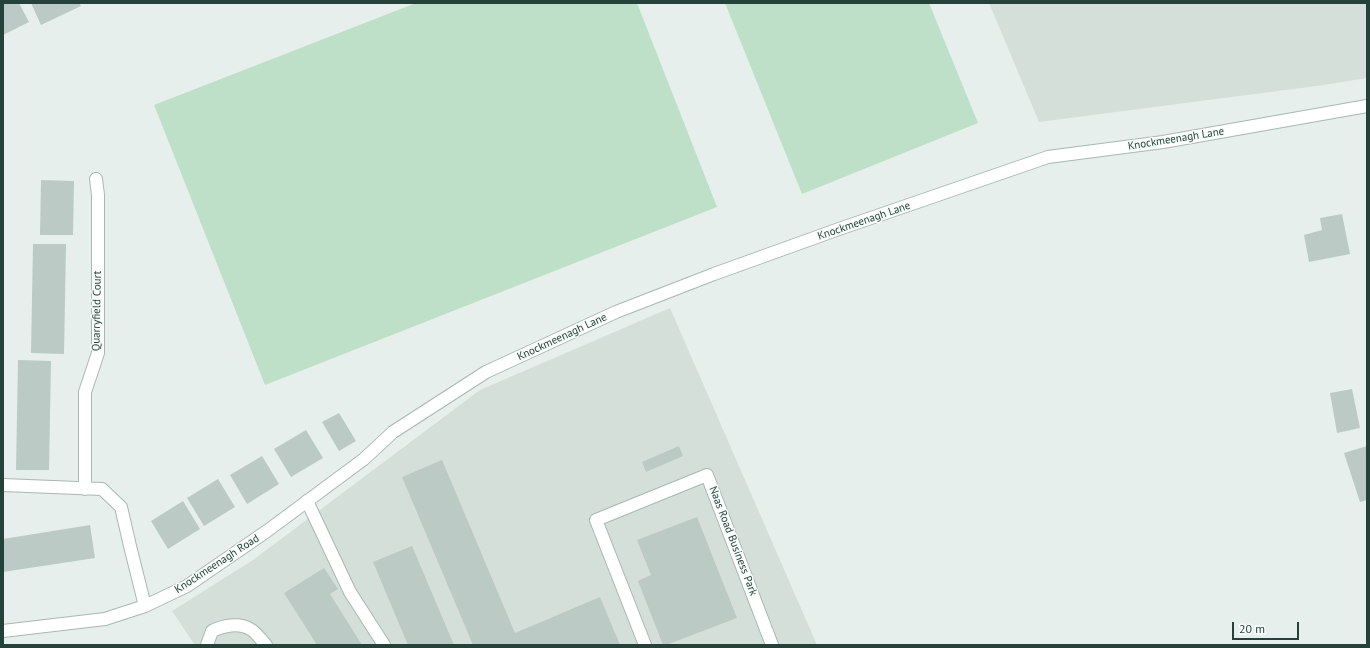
<!DOCTYPE html>
<style>
body{margin:0}
#map{position:relative;width:1370px;height:648px;overflow:hidden;background:#e6efeb;font-family:"PT Sans",sans-serif}
canvas{display:block}
.frame{position:absolute;inset:0;border:4px solid #24423a;pointer-events:none}
.scale{position:absolute;left:1232px;top:622px;width:67px;height:18px;box-sizing:border-box;border:2px solid #24423a;border-top:0;padding-left:5px;font-size:12px;line-height:14px;white-space:nowrap;color:#24423a;-webkit-text-stroke:3px #f7fbf9;paint-order:stroke}
</style>
<div id="map">
<canvas width="1370" height="648"></canvas>
<div class="frame"></div>
<div class="scale">20 m</div>
</div>
<script>
const ctx = document.querySelector('canvas').getContext('2d');
ctx.lineJoin = 'round';
function fillPath(path, color) {
  ctx.fillStyle = color;
  ctx.fill(path, 'evenodd');
}
function trace(path, color, width, dash) {
  ctx.strokeStyle = color;
  ctx.lineWidth = width;
  ctx.lineCap = dash ? 'butt' : 'round';
  ctx.setLineDash(dash || []);
  ctx.stroke(path);
}
function drawText(font, color, halo, rows, align = 'center') {
  ctx.font = font + ' "PT Sans",sans-serif';
  ctx.lineWidth = 3;
  ctx.setLineDash([]);
  ctx.textBaseline = 'middle';
  ctx.strokeStyle = halo;
  ctx.fillStyle = color;
  for (const [text, x, y, turn = 0] of rows) {
    ctx.save();
    ctx.translate(x, y);
    ctx.rotate((+turn || 0) * Math.PI / 180);
    ctx.textAlign = isNaN(turn) ? turn : align;
    if (halo) ctx.strokeText(text, 0, 0);
    ctx.fillText(text, 0, 0);
    ctx.restore();
  }
}
const built = new Path2D(`
 M 989,3 L 1367,3 L 1367,78 L 1324,85 L 1039,122 Z
 M 670,308 L 817,645 L 195,645 L 172,611 L 253,560 L 480,390 Z`);
const green = new Path2D(`
 M 416,3 L 637,3 L 717,207 L 265,385 L 154,105 Z
 M 725,3 L 929,3 L 978,123 L 802,194 Z`);
const building = new Path2D(`
 M 3,3 L 19,3 L 29,22 L 3,35 Z
 M 31,3 L 79,3 L 81,6 L 41,25 Z
 M 41,180 L 74,181 L 73,235 L 40,235 Z
 M 1342,214 L 1350,254 L 1309,262 L 1304,235 L 1322,230 L 1320,218 Z
 M 33,244 L 66,244 L 64,354 L 31,353 Z
 M 18,360 L 51,361 L 49,470 L 16,470 Z
 M 1352,389 L 1360,428 L 1337,433 L 1330,393 Z
 M 339,413 L 356,441 L 339,451 L 322,422 Z
 M 306,430 L 323,458 L 291,477 L 274,449 Z
 M 679,446 L 683,456 L 646,472 L 642,462 Z
 M 1367,446 L 1367,500 L 1360,502 L 1344,453 Z
 M 262,456 L 279,484 L 247,504 L 230,475 Z
 M 442,460 L 515,633 L 600,597 L 620,645 L 473,645 L 402,477 Z
 M 218,479 L 235,507 L 204,526 L 187,498 Z
 M 183,501 L 200,529 L 168,549 L 151,521 Z
 M 697,517 L 737,618 L 666,645 L 663,645 L 638,581 L 651,575 L 637,540 Z
 M 90,525 L 95,558 L 3,572 L 3,539 Z
 M 412,546 L 454,645 L 408,645 L 373,562 Z
 M 324,568 L 338,589 L 330,594 L 362,645 L 317,645 L 284,593 Z`);
const lane = new Path2D(`
 M 307,501 L 350,592 L 384,645
 M 207,645 L 212,631 C 222,626 239,622 250,629 C 256,632 261,640 266,645
 M 645,645 L 596,520 L 707,475 L 772,645`);
const street = new Path2D(`
 M 3,485 L 102,489 L 121,507 L 130,546 L 145,606
 M 85,489 L 85,392 L 98,353 L 98,195 L 96,179
 M 3,631 L 105,619 L 145,606 L 187,586 L 267,531 L 364,459 L 393,432 L 486,372 L 616,312 L 714,274 L 839,229 L 1048,157 L 1163,142 L 1367,106`);
const streetNames = [
 ["Knockmeenagh Lane",1176,139,-9],
 ["Knockmeenagh Lane",864,221,-19],
 ["Quarryfield Court",97,311,-89],
 ["Knockmeenagh Lane",562,337,-25],
 ["Naas Road Business Park",733,541,69],
 ["Knockmeenagh Road",217,564,-33]
];
fillPath(built, '#d4dfda');
fillPath(green, '#bfe0c8');
fillPath(building, '#bbcac4');
trace(lane, '#a8b8b2', 14);
trace(street, '#a8b8b2', 14);
trace(lane, '#fff', 12);
trace(street, '#fff', 12);
drawText('11px', '#24423a', '#f7fbf9', streetNames);
</script>
